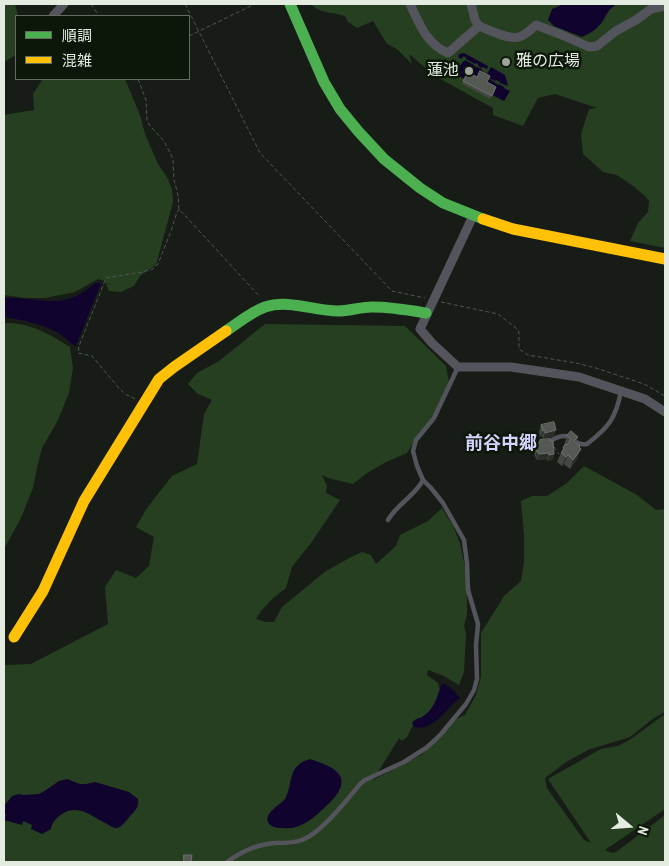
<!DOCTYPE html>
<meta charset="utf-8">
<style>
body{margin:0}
#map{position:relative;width:669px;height:866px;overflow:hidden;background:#171d16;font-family:"Archivo Narrow","Noto Sans JP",sans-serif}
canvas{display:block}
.frame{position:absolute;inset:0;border:5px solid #e4ece2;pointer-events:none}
.legend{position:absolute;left:15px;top:15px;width:175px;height:65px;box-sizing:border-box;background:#0c170a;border:1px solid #626c60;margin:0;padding:6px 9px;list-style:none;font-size:15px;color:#e4ece2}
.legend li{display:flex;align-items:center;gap:10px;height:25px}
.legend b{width:25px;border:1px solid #626c60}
.north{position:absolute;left:604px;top:801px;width:50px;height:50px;-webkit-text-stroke:4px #0c170a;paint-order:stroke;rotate:108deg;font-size:14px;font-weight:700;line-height:20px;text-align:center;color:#e4ece2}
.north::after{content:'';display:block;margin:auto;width:18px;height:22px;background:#e4ece2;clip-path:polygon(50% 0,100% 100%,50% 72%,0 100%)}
</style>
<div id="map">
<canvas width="669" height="866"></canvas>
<div class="frame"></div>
<ul class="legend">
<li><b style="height:6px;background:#4caf50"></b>順調</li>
<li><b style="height:6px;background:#ffc107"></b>混雑</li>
</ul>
<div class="north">N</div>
</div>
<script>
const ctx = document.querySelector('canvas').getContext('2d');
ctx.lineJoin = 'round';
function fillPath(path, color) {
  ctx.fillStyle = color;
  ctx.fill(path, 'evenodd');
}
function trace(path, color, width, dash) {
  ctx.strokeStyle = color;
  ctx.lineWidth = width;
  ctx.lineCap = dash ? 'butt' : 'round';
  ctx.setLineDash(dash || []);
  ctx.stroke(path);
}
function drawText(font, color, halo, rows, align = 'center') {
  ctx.font = font + ' "Archivo Narrow","Noto Sans JP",sans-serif';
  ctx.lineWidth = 5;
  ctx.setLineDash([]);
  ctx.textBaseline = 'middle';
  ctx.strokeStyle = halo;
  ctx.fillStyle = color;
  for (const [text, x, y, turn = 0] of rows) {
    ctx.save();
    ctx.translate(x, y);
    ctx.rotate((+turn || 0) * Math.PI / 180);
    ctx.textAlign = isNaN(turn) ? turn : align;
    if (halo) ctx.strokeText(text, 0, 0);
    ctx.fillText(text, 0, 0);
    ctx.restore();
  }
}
const green = new Path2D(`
 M 4,4 L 15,4 L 18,16 L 16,16 L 16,55 L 4,62 Z
 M 311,4 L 665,4 L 665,248 L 630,241 L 638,223 L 648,212 L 649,201 L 645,196 L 633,186 L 617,175 L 603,172 L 583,154 L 581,134 L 589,109 L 597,108 L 555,94 L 538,98 L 523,126 L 493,115 L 493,108 L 435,76 L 409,54 L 412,64 L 397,49 L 387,44 L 373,21 L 357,28 L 348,22 L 345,16 C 333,12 320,14 311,4 Z
 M 43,79 L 125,79 L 140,115 L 145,134 L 158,164 L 168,179 L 172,190 L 173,202 L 156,265 L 140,276 L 134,286 L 121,292 L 109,291 L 105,281 L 98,279 L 75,292 L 45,298 L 25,298 L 4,295 L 4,115 L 34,110 L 33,94 Z
 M 4,323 C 32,323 47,333 70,347 L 73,368 L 69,393 L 57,422 L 42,448 L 37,468 L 33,488 L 21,518 L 4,549 Z
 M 265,324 L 405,326 L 446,366 L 450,388 L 439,408 L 419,433 L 407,453 L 386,462 L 367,473 L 353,484 L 328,478 L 322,475 L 327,486 L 326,493 L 340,500 L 311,543 L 292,567 L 286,588 L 272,599 L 261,611 L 256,619 L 266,622 L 274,622 L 282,607 L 326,571 L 353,556 L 362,552 L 371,555 L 376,564 L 396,546 L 400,535 L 428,521 L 442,508 L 453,526 L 460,543 L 465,567 L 467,583 L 467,615 L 464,626 L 466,633 L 464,672 L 459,685 L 442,675 L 428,670 L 427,675 L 438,683 L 440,691 L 432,711 L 424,718 L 415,721 L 407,737 L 402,741 L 399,738 L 373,780 L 421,755 L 443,735 L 452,721 L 465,715 L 476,695 L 481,677 L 481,633 L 504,596 L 521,581 L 524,562 L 524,536 L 521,501 L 532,496 L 547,496 L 567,483 L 584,466 L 637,495 L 656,510 L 665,509 L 665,712 L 654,718 L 630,737 L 588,750 L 566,762 L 545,778 L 547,788 L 584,840 L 591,843 L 548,779 L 601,749 L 618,746 L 631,739 L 665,714 L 665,809 L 605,850 L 612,853 L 616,852 L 665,815 L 665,862 L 4,862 L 4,665 L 31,664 L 108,624 L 105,587 L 116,570 L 136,578 L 149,566 L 154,537 L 136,527 L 147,508 L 172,476 L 197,464 L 204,414 L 212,400 L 198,394 L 188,384 L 197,373 L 219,361 Z`);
const water = new Path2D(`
 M 564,4 L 617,4 C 607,11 610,10 604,19 C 599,28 591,33 582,37 L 554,26 L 548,20 L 552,9 Z
 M 464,53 L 488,66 L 487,69 L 483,67 L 482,68 L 478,66 L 478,64 L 476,63 L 475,64 L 466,59 L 466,58 L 464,56 L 461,59 L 458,57 L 459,54 Z
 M 465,60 L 474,65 L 474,66 L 482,69 L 481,70 L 484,72 C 476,88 458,76 447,70 L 449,67 L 457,71 L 463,61 L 464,62 Z
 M 491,67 L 505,75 L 508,86 L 500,83 L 500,82 L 496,80 L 495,81 L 489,78 L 490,76 L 487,74 Z
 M 488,78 L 498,85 L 499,84 L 504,87 L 504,88 L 510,91 L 504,101 L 492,95 L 486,85 Z
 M 96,283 L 101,283 L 76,346 C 70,343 66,338 60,334 C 43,324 23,320 4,317 L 4,298 C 27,296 54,307 76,296 C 83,293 90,287 96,283 Z
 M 444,684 L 450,687 L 460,698 C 446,708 434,732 414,727 L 412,723 C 416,718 417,719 422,717 C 433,711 438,696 441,685 Z
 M 310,759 C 316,761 322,763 328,766 C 354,778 337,797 322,810 C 310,821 299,830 282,828 C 277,828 270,827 268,822 C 264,813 280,805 285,799 C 294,783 286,766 310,759 Z
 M 67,779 L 80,784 L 86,784 L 95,782 L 129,792 L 138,799 C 139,807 136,810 130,816 C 127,820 121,828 116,828 C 114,828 110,826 109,825 C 93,818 80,803 62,814 C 56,818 52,822 51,829 L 42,834 L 31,829 L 32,825 L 23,821 L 22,825 L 4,820 L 6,815 L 4,814 L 4,806 L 12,796 L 18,794 L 24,795 L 39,794 L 46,790 L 59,781 Z`);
const path = new Path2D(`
 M 91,4 L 99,16
 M 185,4 L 260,153 L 392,291 L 425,298
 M 189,36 L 255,4
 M 138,79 L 146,100 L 147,121 L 151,127 L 164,141 L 173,159 L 174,180 L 178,195 L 179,209 L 260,297
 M 441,302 L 498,314 L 516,328 L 519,332 L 519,349 L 528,355 L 576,363 L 596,368 L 644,384 L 665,396
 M 135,399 L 125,394 L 118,387 L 92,356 L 78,353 L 79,346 L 106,278 L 142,272 L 153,269 L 158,264 L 171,231 L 176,215 L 179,209
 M 554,447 L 559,454`);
const lane = new Path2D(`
 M 552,440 C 573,428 571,447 587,444 C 609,427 616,418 621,391
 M 388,520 C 397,504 415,496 423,480
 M 227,862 C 242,851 257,844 276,843 C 285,843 294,843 302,840 C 321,833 347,800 360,784 L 365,780 L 404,762 L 426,748 L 435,740 L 441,734 L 466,704 L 474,690 L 477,679 L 476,645 L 478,624 L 468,590 L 467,563 L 464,540 L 443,503 L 431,488 L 423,480 L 417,466 L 413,451 L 416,440 L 434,418 L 458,367`);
const street = new Path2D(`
 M 410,4 C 419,23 427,45 448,53 L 479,26 L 475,20 L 471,4
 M 53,16 L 64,4
 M 479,26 C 489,30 509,40 519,37 C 526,35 531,29 536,25 L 562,35 L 589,47 L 597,46 L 616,31 L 636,20 L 651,9 L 665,6
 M 473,216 L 420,329 L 432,343 L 458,367 L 511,367 L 579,377 L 645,399 L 665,412`);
const fast = new Path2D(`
 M 290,4 L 324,82 L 340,109 L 358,131 L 384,159 L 420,188 L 443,203 L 483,219
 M 226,331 C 238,323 251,312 265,307 C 289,299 314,311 338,311 C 349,311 361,307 372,307 C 391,307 408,310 426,313`);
const slow = new Path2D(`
 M 483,219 L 513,229 L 665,259
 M 14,637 L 43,591 L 84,501 L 159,379 L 174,367 L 226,331`);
const wall = new Path2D(`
 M 477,77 L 487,82 L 495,90 L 490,99 L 462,84 L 463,81 Z
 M 541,425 L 554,436 L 543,439 L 542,436 L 540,437 L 539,432 Z
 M 567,436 L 578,437 L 576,442 L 580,446 L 577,459 L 570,469 L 564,464 L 562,466 L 557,462 L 561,453 L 564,446 L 564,445 Z
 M 540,440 L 550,441 L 554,454 L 552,460 L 547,461 L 547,459 L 537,460 L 536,458 L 535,458 L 534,449 L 536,443 L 539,442 Z`);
const shadedWall = new Path2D(`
 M 545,430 L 542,436 L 540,437 L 543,431 Z
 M 556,430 L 554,436 L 543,439 L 545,433 Z
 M 581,449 L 577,459 L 570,469 L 573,460 Z
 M 537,452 L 539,452 L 536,458 L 535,458 Z
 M 549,453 L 547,459 L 537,460 L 539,454 Z
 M 554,454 L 552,460 L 547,461 L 549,455 Z
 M 568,455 L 564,464 L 562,466 L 566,457 Z`);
const building = new Path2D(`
 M 480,71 L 490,76 L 487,82 L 496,87 L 492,96 L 463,81 L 468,72 L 477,77 Z
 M 554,422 L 556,430 L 545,433 L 545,430 L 543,431 L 541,425 Z
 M 571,431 L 578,437 L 574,441 L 580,446 L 579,447 L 581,449 L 573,460 L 568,455 L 566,457 L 561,453 L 564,449 L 563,447 L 566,444 L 567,445 L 571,439 L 567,436 Z
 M 550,439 L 550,441 L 553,441 L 554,454 L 549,455 L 549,453 L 539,454 L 539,452 L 537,452 L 536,443 L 540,442 L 540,440 Z
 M 184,855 L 192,855 L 191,862 L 184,862 Z`);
const markers = [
 [506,62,5,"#9ca49b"],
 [469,71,5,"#9ca49b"]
];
const poiNames = [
 ["雅の広場",516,62],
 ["蓮池",459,71,"right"]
];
const neighbourhoodNames = [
 ["前谷中郷",501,444]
];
fillPath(green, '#263f20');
fillPath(water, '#10032e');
trace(path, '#525457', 1, [4, 2.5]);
trace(lane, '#54545d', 4.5);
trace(street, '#54545d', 9);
trace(fast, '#4caf50', 11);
trace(slow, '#ffc107', 11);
fillPath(wall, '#434842');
fillPath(shadedWall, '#2a3029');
fillPath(building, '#545a53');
trace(building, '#6b716a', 1);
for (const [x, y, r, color] of markers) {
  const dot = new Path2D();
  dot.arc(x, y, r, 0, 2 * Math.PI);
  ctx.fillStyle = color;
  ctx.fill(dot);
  trace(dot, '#0c170a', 2);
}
drawText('16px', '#e4ece2', '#0c170a', poiNames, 'left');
drawText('bold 18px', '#d7d2fe', '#0c170a', neighbourhoodNames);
</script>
